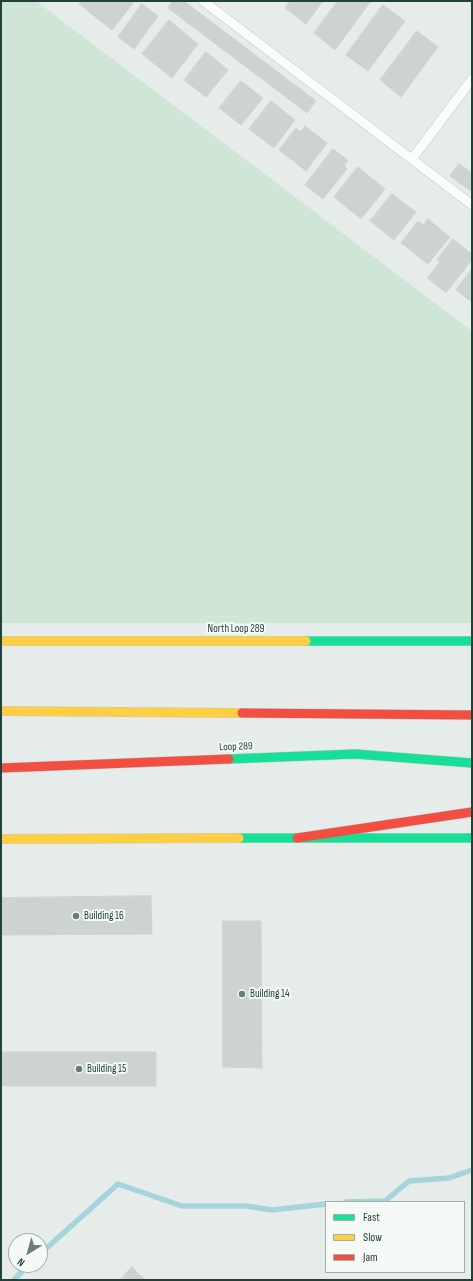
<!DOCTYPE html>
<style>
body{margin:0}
#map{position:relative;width:473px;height:1281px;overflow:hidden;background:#e6ece9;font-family:"Sofia Sans Condensed",sans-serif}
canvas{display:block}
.frame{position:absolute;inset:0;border:2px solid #224139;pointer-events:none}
.legend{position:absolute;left:325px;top:1201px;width:140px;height:72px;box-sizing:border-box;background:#f5faf7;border:1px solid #a1b0ab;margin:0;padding:5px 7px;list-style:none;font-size:12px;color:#224139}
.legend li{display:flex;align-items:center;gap:8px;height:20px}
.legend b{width:20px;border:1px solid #a1b0ab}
.north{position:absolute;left:8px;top:1233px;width:40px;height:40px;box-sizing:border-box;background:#f5faf7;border:1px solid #a1b0ab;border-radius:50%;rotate:217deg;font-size:11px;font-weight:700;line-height:16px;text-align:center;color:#224139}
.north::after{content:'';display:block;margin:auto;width:14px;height:18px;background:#677d77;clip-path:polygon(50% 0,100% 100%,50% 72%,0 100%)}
</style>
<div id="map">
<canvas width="473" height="1281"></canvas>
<div class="frame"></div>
<ul class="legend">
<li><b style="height:5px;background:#16e098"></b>Fast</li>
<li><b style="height:5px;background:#ffcf43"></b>Slow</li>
<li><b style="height:5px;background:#f24e42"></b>Jam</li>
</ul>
<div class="north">N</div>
</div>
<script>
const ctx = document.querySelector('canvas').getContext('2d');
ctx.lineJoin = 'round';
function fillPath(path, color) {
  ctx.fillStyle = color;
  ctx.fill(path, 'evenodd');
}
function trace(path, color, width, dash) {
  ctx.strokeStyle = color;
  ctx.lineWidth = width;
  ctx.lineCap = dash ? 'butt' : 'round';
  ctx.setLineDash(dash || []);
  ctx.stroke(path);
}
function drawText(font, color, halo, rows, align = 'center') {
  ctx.font = font + ' "Sofia Sans Condensed",sans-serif';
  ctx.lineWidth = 4;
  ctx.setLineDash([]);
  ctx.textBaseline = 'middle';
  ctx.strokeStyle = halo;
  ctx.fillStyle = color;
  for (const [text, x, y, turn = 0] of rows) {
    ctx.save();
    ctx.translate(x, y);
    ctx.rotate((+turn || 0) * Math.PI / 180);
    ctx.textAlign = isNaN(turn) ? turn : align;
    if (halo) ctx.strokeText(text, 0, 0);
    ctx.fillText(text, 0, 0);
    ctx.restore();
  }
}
const green = new Path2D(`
 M 1,1 L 36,1 L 472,331 L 472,623 L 1,623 Z`);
const stream = new Path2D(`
 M 346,1202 L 385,1201 L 409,1181 L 449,1178 L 472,1170
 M 40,1254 L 118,1184 L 182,1206 L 246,1206 L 272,1210 L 326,1204
 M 14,1280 L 28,1265`);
const building = new Path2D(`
 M 81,1 L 133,1 L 134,2 L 112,30 L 79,4 Z
 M 173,1 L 184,1 L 316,101 L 307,113 L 168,8 Z
 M 290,1 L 323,1 L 306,24 L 285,8 Z
 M 338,1 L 371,1 L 335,50 L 314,33 Z
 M 142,4 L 158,16 L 134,49 L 118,37 Z
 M 383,5 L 405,21 L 368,71 L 346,55 Z
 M 169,20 L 198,44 L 172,78 L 142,54 Z
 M 417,31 L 438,47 L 401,97 L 380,80 Z
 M 206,52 L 228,70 L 206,97 L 184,80 Z
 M 241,81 L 263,98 L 241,125 L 219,108 Z
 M 271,101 L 295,120 L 274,148 L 249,129 Z
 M 305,126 L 327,143 L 306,171 L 279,150 L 296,128 L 301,132 Z
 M 333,149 L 348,160 L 344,166 L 347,169 L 323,199 L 305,185 Z
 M 459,164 L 472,173 L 472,192 L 450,176 Z
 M 358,167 L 385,189 L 361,219 L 334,197 Z
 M 392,194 L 416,212 L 394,240 L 370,221 Z
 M 428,219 L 450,237 L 428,264 L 401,243 L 418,221 L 423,225 Z
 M 453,239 L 472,254 L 472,260 L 446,293 L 427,278 L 440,262 L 437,260 Z
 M 472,269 L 472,302 L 456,290 Z
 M 151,896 L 152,934 L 1,935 L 1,898 Z
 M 223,921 L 261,921 L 262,1068 L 223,1067 Z
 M 1,1052 L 156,1052 L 156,1086 L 1,1086 Z
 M 132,1267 L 145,1280 L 120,1280 Z`);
const lane = new Path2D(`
 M 203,1 L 472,205
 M 412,159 L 472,79`);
const fast = new Path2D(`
 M 306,641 L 472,641
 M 229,759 L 355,754 L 472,763
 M 239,838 L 472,838`);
const slow = new Path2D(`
 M 1,641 L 306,641
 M 1,711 L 242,713
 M 1,839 L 239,838`);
const jam = new Path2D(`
 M 242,713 L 472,715
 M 1,768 L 229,759
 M 297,838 L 472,812`);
const markers = [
 [76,916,4,"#677d77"],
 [242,994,4,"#677d77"],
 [79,1069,4,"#677d77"]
];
const streetNames = [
 ["North Loop 289",236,629],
 ["Loop 289",236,747,-2]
];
const poiNames = [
 ["Building 16",84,916],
 ["Building 14",250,994],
 ["Building 15",87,1069]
];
fillPath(green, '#cfe5d6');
trace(stream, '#a6d4db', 5.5);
fillPath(building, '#cdd3d1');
trace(building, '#cfd5d2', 1);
trace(lane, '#c3c9c6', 10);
trace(fast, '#c2c9c6', 10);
trace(slow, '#c2c9c6', 10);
trace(jam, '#c2c9c6', 10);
trace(lane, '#fbfcfc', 9);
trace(fast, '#16e098', 9);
trace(slow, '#ffcf43', 9);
trace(jam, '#f24e42', 9);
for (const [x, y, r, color] of markers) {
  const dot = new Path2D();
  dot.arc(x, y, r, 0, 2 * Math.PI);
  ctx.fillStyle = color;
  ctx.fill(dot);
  trace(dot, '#f5faf7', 1.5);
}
drawText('11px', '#224139', '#f5faf7', streetNames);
drawText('11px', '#224139', '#f5faf7', poiNames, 'left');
</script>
